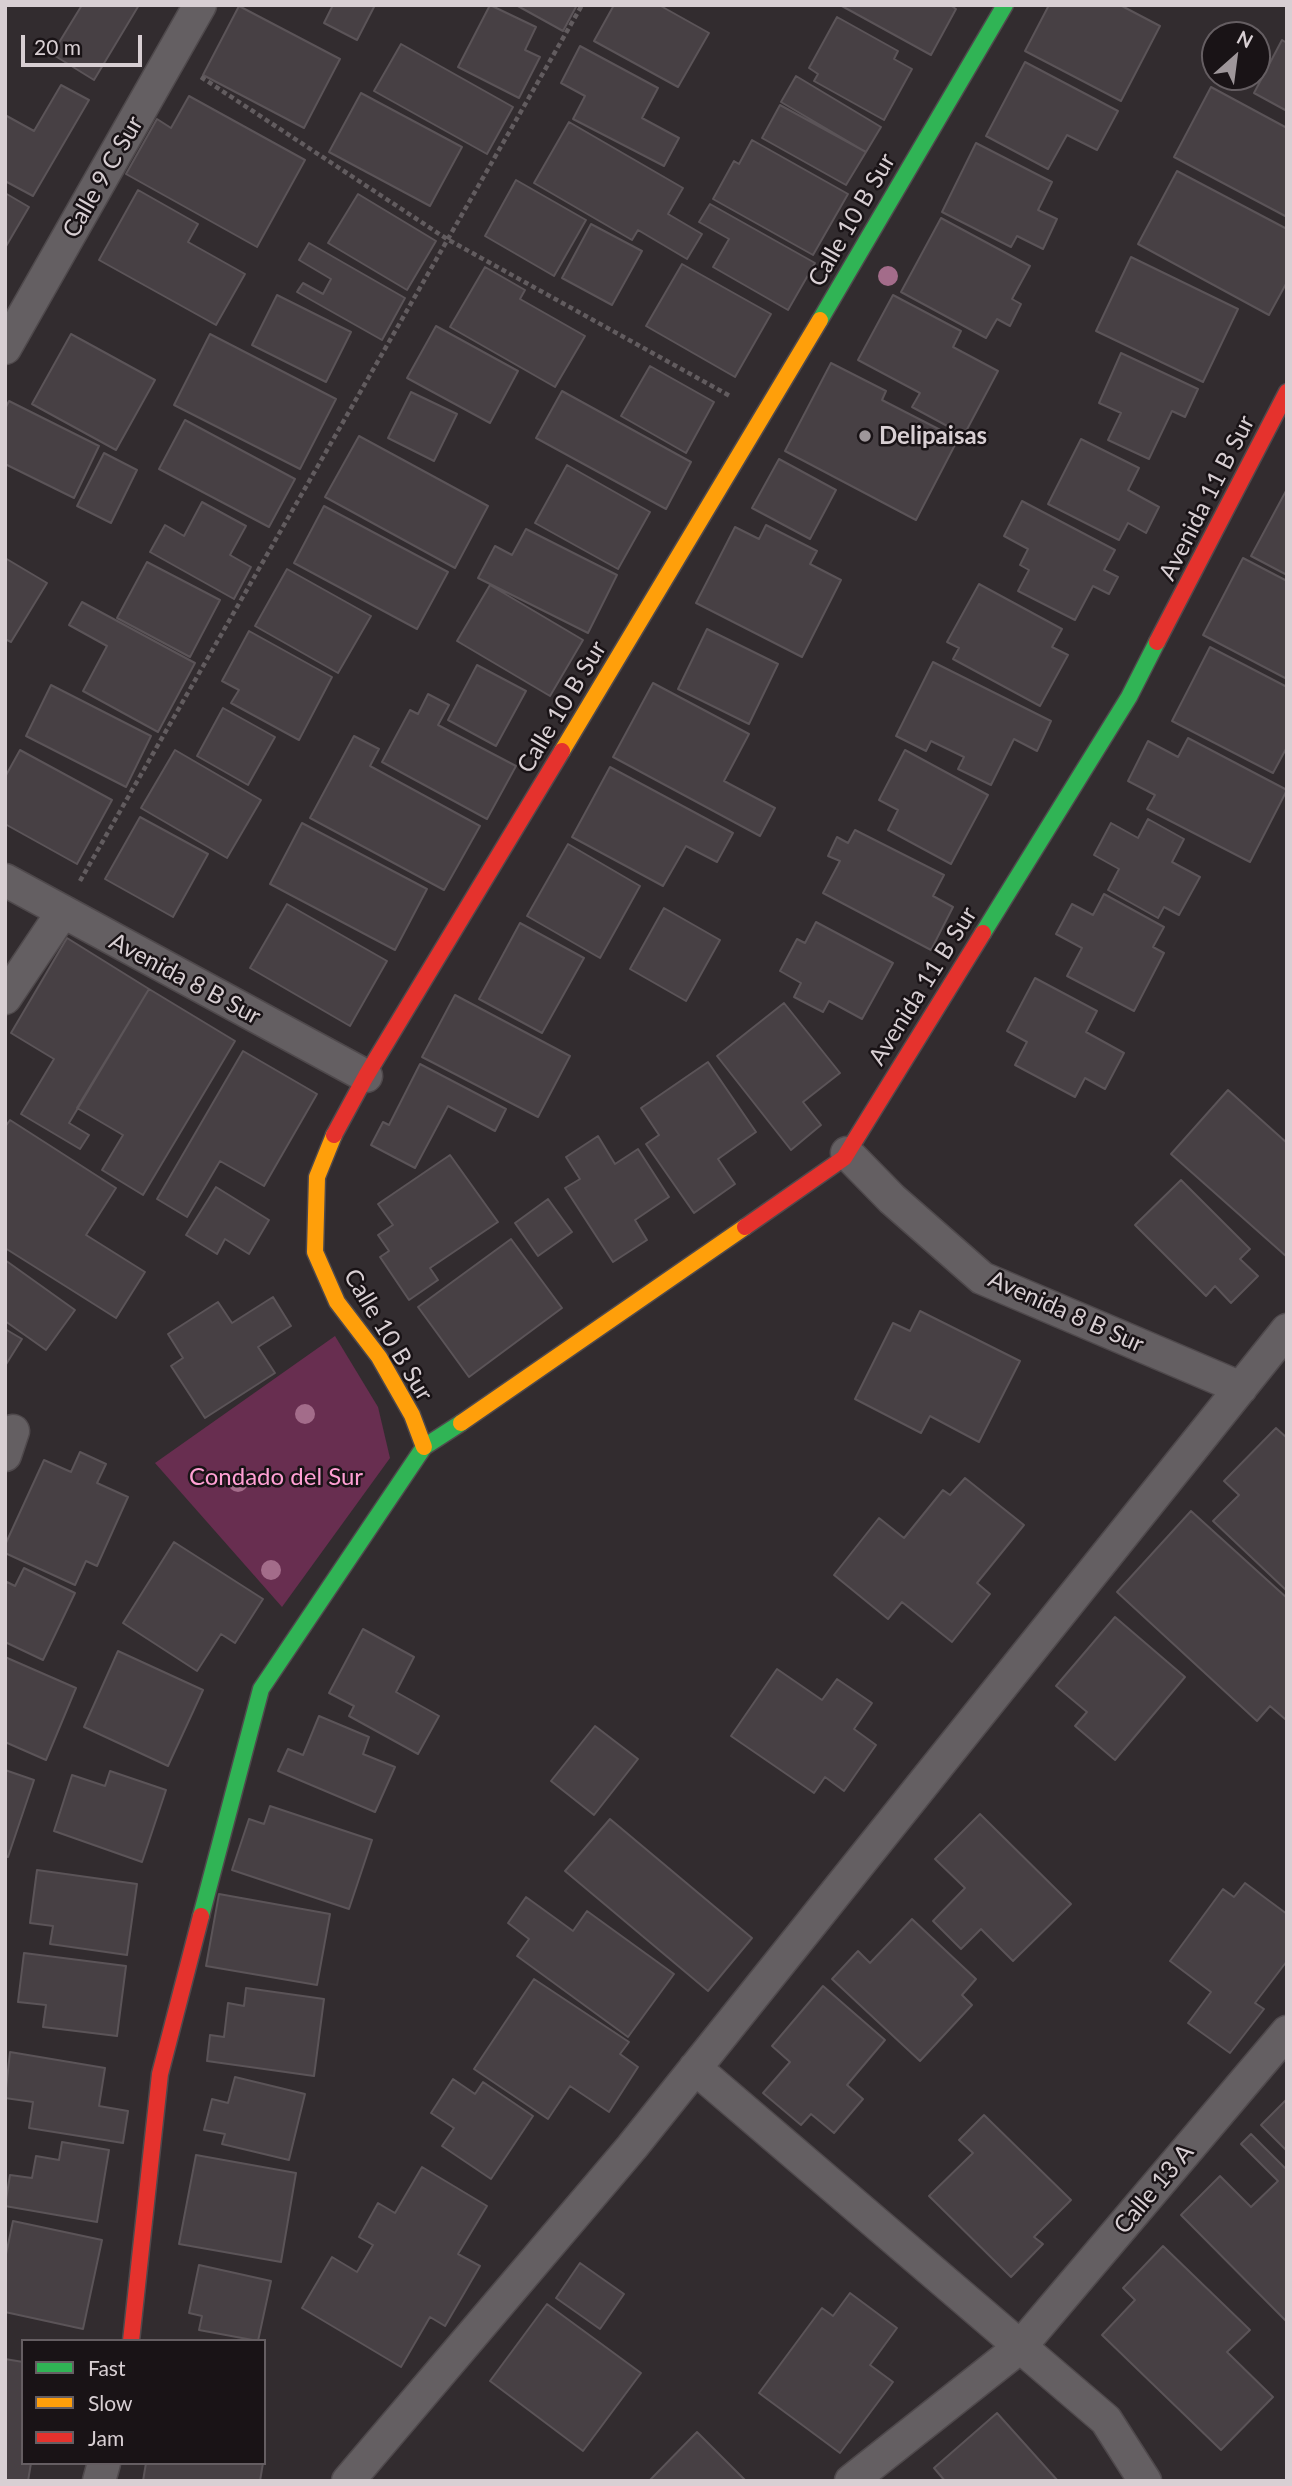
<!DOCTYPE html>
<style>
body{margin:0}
#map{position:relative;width:1292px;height:2486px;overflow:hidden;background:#322c2f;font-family:Lato,sans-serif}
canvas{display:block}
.frame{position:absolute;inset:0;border:7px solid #d8cfd3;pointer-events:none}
.legend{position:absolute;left:21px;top:2339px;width:245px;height:126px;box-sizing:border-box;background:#191316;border:2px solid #655e62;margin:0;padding:9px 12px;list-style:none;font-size:21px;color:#d8cfd3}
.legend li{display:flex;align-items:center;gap:14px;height:35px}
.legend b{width:35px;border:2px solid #655e62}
.north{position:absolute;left:1201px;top:21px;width:70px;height:70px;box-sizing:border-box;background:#191316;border:2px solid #655e62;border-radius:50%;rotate:28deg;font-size:19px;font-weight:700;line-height:28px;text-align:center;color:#d8cfd3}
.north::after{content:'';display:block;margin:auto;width:24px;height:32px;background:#9e969a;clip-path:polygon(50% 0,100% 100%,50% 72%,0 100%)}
.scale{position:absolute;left:21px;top:35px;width:121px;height:32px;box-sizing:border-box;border:4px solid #d8cfd3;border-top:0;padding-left:9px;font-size:21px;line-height:24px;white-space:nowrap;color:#d8cfd3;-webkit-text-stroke:5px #191316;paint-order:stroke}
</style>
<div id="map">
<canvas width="1292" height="2486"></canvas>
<div class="frame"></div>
<ul class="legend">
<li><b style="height:9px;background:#30b455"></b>Fast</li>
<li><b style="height:9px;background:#ff9f0a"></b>Slow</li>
<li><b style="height:9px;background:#e5322d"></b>Jam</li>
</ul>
<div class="north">N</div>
<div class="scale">20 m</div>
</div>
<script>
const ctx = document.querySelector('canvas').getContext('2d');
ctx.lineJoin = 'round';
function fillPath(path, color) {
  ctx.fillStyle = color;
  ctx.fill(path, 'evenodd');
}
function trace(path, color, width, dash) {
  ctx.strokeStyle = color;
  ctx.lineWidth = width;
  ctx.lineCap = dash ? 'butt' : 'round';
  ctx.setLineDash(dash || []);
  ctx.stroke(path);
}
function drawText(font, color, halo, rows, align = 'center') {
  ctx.font = font + ' Lato,sans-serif';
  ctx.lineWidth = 5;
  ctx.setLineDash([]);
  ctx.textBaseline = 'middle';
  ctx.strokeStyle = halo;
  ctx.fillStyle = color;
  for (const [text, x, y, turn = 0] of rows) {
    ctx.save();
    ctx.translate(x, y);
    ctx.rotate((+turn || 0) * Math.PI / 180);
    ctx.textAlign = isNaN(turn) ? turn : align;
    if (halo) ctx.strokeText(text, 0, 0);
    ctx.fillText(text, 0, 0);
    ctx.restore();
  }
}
const green = new Path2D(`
 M 335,1336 L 378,1407 L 390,1458 L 282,1607 L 155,1463 Z`);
const building = new Path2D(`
 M 82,5 L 139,5 L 94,80 L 52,54 Z
 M 333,5 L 375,5 L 357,40 L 324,23 Z
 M 490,5 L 536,27 L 525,50 L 540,57 L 519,98 L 458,67 Z
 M 516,5 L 577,5 L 563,31 Z
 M 614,5 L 659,5 L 709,33 L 678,87 L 594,41 Z
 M 840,5 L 950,5 L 956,9 L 931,55 Z
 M 1049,5 L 1120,5 L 1160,26 L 1121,101 L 1025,51 Z
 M 239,6 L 340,59 L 304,128 L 203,75 Z
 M 837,17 L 898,51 L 894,59 L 912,69 L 884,120 L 814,81 L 818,74 L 809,68 Z
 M 1282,40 L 1287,43 L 1287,111 L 1254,93 Z
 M 401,44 L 513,107 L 487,154 L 374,91 Z
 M 580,46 L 658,88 L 642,118 L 679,138 L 664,166 L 573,119 L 585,96 L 561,83 Z
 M 1025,62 L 1118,111 L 1097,150 L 1067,135 L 1048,169 L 986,136 Z
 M 796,76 L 881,127 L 866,152 L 781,102 Z
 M 61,85 L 89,100 L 33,196 L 5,181 L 5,115 L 34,131 Z
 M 1211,87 L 1287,128 L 1287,217 L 1174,157 Z
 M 361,93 L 462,147 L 430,206 L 329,152 Z
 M 189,96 L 305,160 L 257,247 L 126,174 L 157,119 L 171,128 Z
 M 780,105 L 866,152 L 846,185 L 762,138 Z
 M 569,122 L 683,188 L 668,214 L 702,234 L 687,259 L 638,230 L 632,240 L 534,183 Z
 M 752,140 L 848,194 L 813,255 L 713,199 L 734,161 L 739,164 Z
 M 976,143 L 1052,182 L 1038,210 L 1057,219 L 1043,249 L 1017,236 L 1011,247 L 942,212 Z
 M 1177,171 L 1287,229 L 1287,282 L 1269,315 L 1138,244 Z
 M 516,180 L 586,220 L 554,276 L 485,236 Z
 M 138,190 L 198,224 L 188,242 L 245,274 L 216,325 L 99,260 Z
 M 5,193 L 29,207 L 5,248 Z
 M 358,194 L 436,241 L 407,290 L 328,243 Z
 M 710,204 L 815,263 L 788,310 L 713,267 L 729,239 L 699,222 Z
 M 941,218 L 1030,266 L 1012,299 L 1021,304 L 1010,326 L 997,319 L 986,338 L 901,292 Z
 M 591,224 L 642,251 L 612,305 L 562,278 Z
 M 309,243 L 405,298 L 382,340 L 297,292 L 303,283 L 323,294 L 331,279 L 299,260 Z
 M 1131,257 L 1238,309 L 1203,382 L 1096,331 Z
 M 682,264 L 771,314 L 735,377 L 646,326 Z
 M 485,267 L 525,290 L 520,299 L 585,336 L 555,387 L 450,327 Z
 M 277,295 L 351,332 L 326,382 L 252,345 Z
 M 893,295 L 961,331 L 953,347 L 998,371 L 964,435 L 912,407 L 920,393 L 858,360 Z
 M 436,326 L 518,371 L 490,423 L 407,378 Z
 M 71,334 L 155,380 L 116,450 L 32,404 Z
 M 210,334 L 336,399 L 300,469 L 174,405 Z
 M 1121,353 L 1198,389 L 1185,417 L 1172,411 L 1149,459 L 1108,440 L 1121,413 L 1099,403 Z
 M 831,363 L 886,391 L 882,400 L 958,439 L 916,520 L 785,451 Z
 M 650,366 L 714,402 L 686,453 L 621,416 Z
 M 562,391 L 691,462 L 666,509 L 536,438 Z
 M 411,392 L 457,414 L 434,461 L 388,438 Z
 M 9,401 L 99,446 L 74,498 L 5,464 L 5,409 Z
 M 185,420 L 295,479 L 269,527 L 159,469 Z
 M 359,436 L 488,506 L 455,568 L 325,497 Z
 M 1081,439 L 1139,468 L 1128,490 L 1159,507 L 1146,533 L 1128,523 L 1119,540 L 1048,504 Z
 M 104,453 L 137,470 L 111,523 L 77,506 Z
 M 779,459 L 836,490 L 810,539 L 752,508 Z
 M 567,465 L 650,512 L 618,569 L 535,523 Z
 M 1287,489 L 1287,575 L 1251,556 Z
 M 1022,501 L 1115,550 L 1104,570 L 1118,577 L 1109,594 L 1093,586 L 1075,620 L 1018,591 L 1029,570 L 1020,565 L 1028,549 L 1004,536 Z
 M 202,502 L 246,526 L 230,555 L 251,567 L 234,599 L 150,552 L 165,525 L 184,536 Z
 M 324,506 L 448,572 L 417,629 L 294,563 Z
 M 766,525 L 817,551 L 810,564 L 841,580 L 802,657 L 696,603 L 735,527 L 759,539 Z
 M 526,529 L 617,575 L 588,633 L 478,578 L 495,546 L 512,555 Z
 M 5,558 L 47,583 L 11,642 L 5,639 Z
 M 1243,558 L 1287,581 L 1287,679 L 1203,635 Z
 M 147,562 L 220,600 L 190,657 L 117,618 Z
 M 287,569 L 371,616 L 338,673 L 255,626 Z
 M 979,584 L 1062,629 L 1052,647 L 1068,655 L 1040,706 L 953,659 L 959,648 L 947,642 Z
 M 490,585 L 583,640 L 550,696 L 457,641 Z
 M 82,602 L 195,663 L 158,732 L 83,691 L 107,646 L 69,625 Z
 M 707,629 L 778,664 L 749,724 L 678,689 Z
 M 249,631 L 332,677 L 299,740 L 231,703 L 239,690 L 222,681 Z
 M 1210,647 L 1287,687 L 1287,747 L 1273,773 L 1172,721 Z
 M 933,662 L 1051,721 L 1037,751 L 1014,739 L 991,785 L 958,769 L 964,757 L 931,741 L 926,751 L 896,736 Z
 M 477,665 L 526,691 L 496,746 L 448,720 Z
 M 653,683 L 749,734 L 724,781 L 775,808 L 760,836 L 613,757 Z
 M 51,685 L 151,736 L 126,787 L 26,736 Z
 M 428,694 L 449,705 L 438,725 L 516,766 L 487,819 L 382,762 L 410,710 L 418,714 Z
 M 223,708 L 275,737 L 248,785 L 197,756 Z
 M 354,736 L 379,749 L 370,766 L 480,826 L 444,890 L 310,818 Z
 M 1188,738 L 1287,790 L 1250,862 L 1147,809 L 1155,795 L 1128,781 L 1148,741 L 1178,757 Z
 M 20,750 L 112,800 L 77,864 L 5,824 L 5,777 Z
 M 175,750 L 261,800 L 227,858 L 141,808 Z
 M 905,750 L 988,795 L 951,864 L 888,830 L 898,810 L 879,800 Z
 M 610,767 L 733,833 L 717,862 L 686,846 L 663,886 L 572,837 Z
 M 140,817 L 208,854 L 173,917 L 105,879 Z
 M 1148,819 L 1184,839 L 1172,862 L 1200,877 L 1179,915 L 1164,907 L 1158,918 L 1108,890 L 1119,869 L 1094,855 L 1111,823 L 1138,838 Z
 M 302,823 L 427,889 L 395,950 L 270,884 Z
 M 855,830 L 944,875 L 933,896 L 953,907 L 931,950 L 823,893 L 840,861 L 828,856 L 837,837 L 848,843 Z
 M 568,844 L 640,886 L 600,958 L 527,916 Z
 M 1104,894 L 1164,927 L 1153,947 L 1164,953 L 1134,1011 L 1067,976 L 1082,948 L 1056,934 L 1072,904 L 1093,915 Z
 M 287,904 L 387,961 L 350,1026 L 250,968 Z
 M 664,908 L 720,940 L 686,1001 L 630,969 Z
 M 816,922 L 893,963 L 862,1019 L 829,1001 L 823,1012 L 794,997 L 801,983 L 780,971 L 797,939 L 805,943 Z
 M 520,923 L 584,958 L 542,1033 L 479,999 Z
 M 67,938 L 149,989 L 69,1123 L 89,1135 L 80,1149 L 21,1114 L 54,1059 L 11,1033 Z
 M 1035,978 L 1097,1011 L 1086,1032 L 1124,1053 L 1105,1089 L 1085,1078 L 1075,1097 L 1015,1065 L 1027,1042 L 1007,1031 Z
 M 149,989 L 235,1041 L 143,1195 L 102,1170 L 123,1135 L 77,1108 Z
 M 455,995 L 570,1056 L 538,1117 L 422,1057 Z
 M 784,1003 L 840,1073 L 803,1102 L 821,1125 L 791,1150 L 717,1056 Z
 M 243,1051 L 317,1094 L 264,1186 L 220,1161 L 187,1217 L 157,1199 Z
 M 708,1062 L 756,1132 L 718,1159 L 735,1184 L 694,1213 L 646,1144 L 659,1135 L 641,1108 Z
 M 420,1064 L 506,1109 L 495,1131 L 448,1106 L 415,1168 L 371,1145 L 383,1122 L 389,1125 Z
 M 1228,1090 L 1287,1143 L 1287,1257 L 1171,1154 Z
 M 10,1120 L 116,1188 L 86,1235 L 145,1272 L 116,1318 L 5,1248 L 5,1127 Z
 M 598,1136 L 615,1164 L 638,1149 L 669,1197 L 635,1220 L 647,1240 L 613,1262 L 565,1188 L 580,1179 L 566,1157 Z
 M 450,1155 L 498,1222 L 430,1268 L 438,1280 L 409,1300 L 380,1257 L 389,1251 L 378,1235 L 393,1225 L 378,1204 Z
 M 1181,1180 L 1250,1249 L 1240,1259 L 1258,1276 L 1231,1303 L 1215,1286 L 1206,1296 L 1135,1225 Z
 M 216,1187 L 269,1220 L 249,1254 L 225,1239 L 217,1254 L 186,1235 Z
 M 548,1199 L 572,1232 L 538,1256 L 515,1223 Z
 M 511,1239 L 562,1308 L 469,1377 L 418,1307 Z
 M 5,1260 L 75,1310 L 46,1350 L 5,1321 Z
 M 273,1297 L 291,1326 L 258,1347 L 275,1373 L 205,1418 L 171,1366 L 183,1358 L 168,1334 L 218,1302 L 232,1323 Z
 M 920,1311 L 1020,1361 L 979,1442 L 930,1416 L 921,1433 L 855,1399 L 893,1323 L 910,1331 Z
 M 5,1329 L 22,1339 L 5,1366 Z
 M 1276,1428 L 1287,1438 L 1287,1591 L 1213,1521 L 1239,1495 L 1224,1481 Z
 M 80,1452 L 106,1464 L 97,1483 L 128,1497 L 97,1566 L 86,1561 L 75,1585 L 5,1553 L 5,1545 L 44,1460 L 71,1472 Z
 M 965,1478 L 1024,1525 L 977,1583 L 990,1594 L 952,1642 L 902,1602 L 888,1619 L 834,1575 L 879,1518 L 904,1538 L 943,1490 L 950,1495 Z
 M 1191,1511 L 1287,1598 L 1287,1717 L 1285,1719 L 1270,1706 L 1257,1721 L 1117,1592 Z
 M 174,1542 L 263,1599 L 235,1643 L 221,1634 L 197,1671 L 123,1623 Z
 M 24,1568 L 75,1593 L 43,1660 L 5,1642 L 5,1586 L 7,1582 L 15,1586 Z
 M 1115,1617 L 1185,1677 L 1115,1760 L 1075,1726 L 1087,1712 L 1056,1686 Z
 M 363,1629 L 414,1657 L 396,1692 L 439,1716 L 418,1754 L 349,1716 L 354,1706 L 329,1693 Z
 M 118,1651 L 203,1690 L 168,1766 L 84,1727 Z
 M 5,1657 L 76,1688 L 46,1760 L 5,1742 Z
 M 777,1669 L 822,1700 L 837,1679 L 872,1703 L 854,1729 L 876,1745 L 844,1791 L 825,1777 L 814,1793 L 731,1736 Z
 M 319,1716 L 369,1737 L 363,1754 L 395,1767 L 375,1812 L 278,1771 L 288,1749 L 303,1755 Z
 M 595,1726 L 638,1759 L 594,1815 L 551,1781 Z
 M 5,1770 L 34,1780 L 8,1857 L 5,1856 Z
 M 110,1771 L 166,1790 L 142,1862 L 54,1831 L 72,1775 L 105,1786 Z
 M 270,1806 L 372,1840 L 349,1909 L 232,1870 L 249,1819 L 264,1824 Z
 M 980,1814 L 1071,1904 L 1013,1961 L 981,1929 L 961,1949 L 933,1921 L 965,1888 L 935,1859 Z
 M 610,1819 L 752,1938 L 708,1991 L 565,1871 Z
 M 37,1870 L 137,1884 L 127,1955 L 50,1944 L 53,1926 L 30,1923 Z
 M 1245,1883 L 1287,1914 L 1287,1961 L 1255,2003 L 1264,2009 L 1230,2053 L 1188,2023 L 1211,1992 L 1170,1961 L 1223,1889 L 1234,1897 Z
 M 219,1894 L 330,1914 L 317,1985 L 206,1966 Z
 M 526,1897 L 573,1931 L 587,1911 L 674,1974 L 628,2037 L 517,1956 L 529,1939 L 508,1923 Z
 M 912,1919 L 976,1979 L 962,1995 L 972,2005 L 920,2061 L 832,1979 L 858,1951 L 870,1963 Z
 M 24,1953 L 126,1966 L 117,2036 L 43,2027 L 46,2005 L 18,2002 Z
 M 534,1979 L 629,2042 L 620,2054 L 638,2067 L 609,2112 L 570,2086 L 548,2119 L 474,2069 Z
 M 823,1986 L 885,2040 L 847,2085 L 863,2099 L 834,2133 L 811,2114 L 801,2125 L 763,2093 L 790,2062 L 772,2046 Z
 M 246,1988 L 324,1999 L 314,2076 L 207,2061 L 210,2035 L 224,2037 L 228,2003 L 244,2006 Z
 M 10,2052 L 105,2068 L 99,2106 L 128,2111 L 123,2143 L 29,2128 L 33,2102 L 5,2098 Z
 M 235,2077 L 305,2094 L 289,2160 L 222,2144 L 225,2134 L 204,2130 L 212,2099 L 228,2103 Z
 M 453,2079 L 475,2094 L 483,2082 L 533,2116 L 491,2179 L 442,2146 L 454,2128 L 431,2113 Z
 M 1287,2099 L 1287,2151 L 1261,2125 Z
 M 984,2115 L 1071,2200 L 1034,2237 L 1043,2244 L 1011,2277 L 929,2196 L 973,2153 L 959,2140 Z
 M 1251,2134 L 1287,2170 L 1287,2322 L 1181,2215 L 1220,2176 L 1251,2207 L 1278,2181 L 1241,2144 Z
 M 62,2142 L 109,2150 L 97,2222 L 5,2206 L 10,2175 L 32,2178 L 36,2156 L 59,2160 Z
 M 196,2155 L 296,2173 L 281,2262 L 179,2244 Z
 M 422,2167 L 487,2206 L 458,2254 L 480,2266 L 445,2326 L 430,2317 L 401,2367 L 302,2308 L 332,2257 L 357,2272 L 373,2245 L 359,2237 L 378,2203 L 395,2213 Z
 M 13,2221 L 102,2240 L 83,2329 L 5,2312 L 5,2259 Z
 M 1163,2246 L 1250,2330 L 1227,2352 L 1273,2397 L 1221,2450 L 1102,2335 L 1135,2300 L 1123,2288 Z
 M 580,2263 L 624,2294 L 600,2329 L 556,2298 Z
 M 199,2265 L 271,2281 L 258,2341 L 199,2330 L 202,2316 L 189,2313 Z
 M 850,2293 L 897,2328 L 870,2365 L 893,2382 L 840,2453 L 759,2393 L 822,2308 L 833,2316 Z
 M 547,2304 L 641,2373 L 583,2451 L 490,2381 Z
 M 5,2359 L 23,2362 L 23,2463 L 31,2463 L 28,2481 L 5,2481 Z
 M 997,2413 L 1058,2481 L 945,2481 L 934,2468 Z
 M 697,2432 L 746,2481 L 649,2481 Z
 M 146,2463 L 263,2463 L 260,2481 L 143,2481 Z`);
const path = new Path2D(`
 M 201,77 L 447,239 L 730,396
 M 80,881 L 582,5`);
const street = new Path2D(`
 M 5,348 L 200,5
 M 5,880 L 366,1076
 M 5,998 L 62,913
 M 847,1153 L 892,1199 L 982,1278 L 1241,1388
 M 5,1455 L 13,1431
 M 695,2068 L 1106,2420 L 1145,2481
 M 99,2481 L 104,2463
 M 348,2481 L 632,2147 L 1287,1330
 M 851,2481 L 1020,2347 L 1287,2032`);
const fast = new Path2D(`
 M 820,320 L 1005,5
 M 983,933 L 1129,697 L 1157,642
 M 201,1916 L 261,1689 L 424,1447 L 461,1423`);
const slow = new Path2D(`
 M 562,751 L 820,320
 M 334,1135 L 317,1177 L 315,1252 L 337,1302 L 379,1357 L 412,1415 L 424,1447
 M 461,1423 L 745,1227`);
const jam = new Path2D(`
 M 1157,642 L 1287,392
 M 334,1135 L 366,1076 L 562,751
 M 745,1227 L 844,1158 L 983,933
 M 131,2341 L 160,2074 L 201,1916`);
const trees = [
 [888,276],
 [305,1414],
 [238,1482],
 [271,1570]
];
const markers = [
 [865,436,7,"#9e969a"]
];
const streetNames = [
 ["Calle 9 C Sur",103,177,-60],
 ["Calle 10 B Sur",852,220,-60],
 ["Avenida 11 B Sur",1207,498,-63],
 ["Calle 10 B Sur",562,707,-59],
 ["Avenida 8 B Sur",185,979,28],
 ["Avenida 11 B Sur",923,986,-58],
 ["Avenida 8 B Sur",1066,1312,24],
 ["Calle 10 B Sur",388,1335,59],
 ["Calle 13 A",1154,2189,-50]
];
const poiNames = [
 ["Delipaisas",879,436]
];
const parkNames = [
 ["Condado del Sur",276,1477]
];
fillPath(green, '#682e50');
fillPath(building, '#474044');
trace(building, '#5b5458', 2);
trace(street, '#4f494c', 35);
trace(fast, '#4f494c', 19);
trace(slow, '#4f494c', 19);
trace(jam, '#4f494c', 19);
trace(path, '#625c5f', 4.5, [5, 3.5]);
trace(street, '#645f62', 32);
trace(fast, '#30b455', 16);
trace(slow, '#ff9f0a', 16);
trace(jam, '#e5322d', 16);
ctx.fillStyle = '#a36c8a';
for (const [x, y] of trees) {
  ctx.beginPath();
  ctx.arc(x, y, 10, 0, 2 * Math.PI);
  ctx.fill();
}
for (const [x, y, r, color] of markers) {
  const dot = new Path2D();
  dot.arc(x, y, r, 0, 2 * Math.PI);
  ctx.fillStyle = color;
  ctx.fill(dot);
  trace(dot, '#191316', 2.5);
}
drawText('24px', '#d8cfd3', '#191316', streetNames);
drawText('bold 24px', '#d8cfd3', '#191316', poiNames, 'left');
drawText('24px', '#ffa0d4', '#191316', parkNames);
</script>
